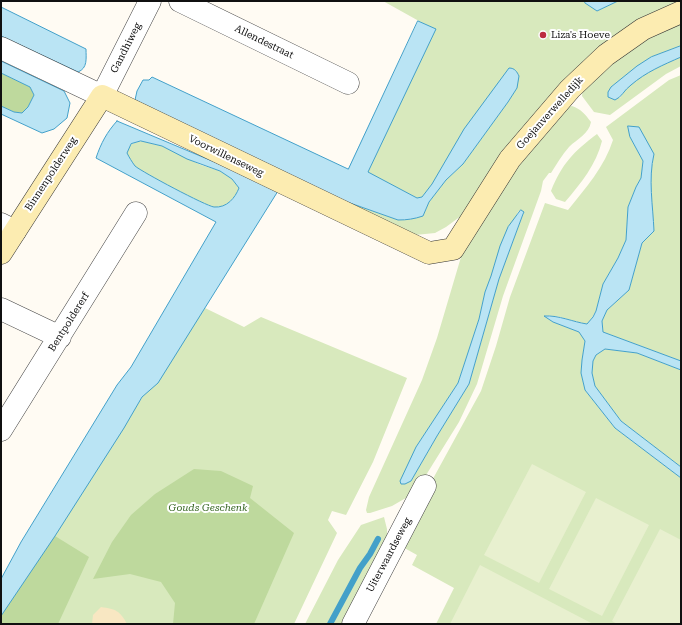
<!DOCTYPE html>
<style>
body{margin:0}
#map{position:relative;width:682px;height:625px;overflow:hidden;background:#fffbf3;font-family:"Roboto Serif",serif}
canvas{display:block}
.frame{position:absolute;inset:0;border:2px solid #101010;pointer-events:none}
</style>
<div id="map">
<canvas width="682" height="625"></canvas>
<div class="frame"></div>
</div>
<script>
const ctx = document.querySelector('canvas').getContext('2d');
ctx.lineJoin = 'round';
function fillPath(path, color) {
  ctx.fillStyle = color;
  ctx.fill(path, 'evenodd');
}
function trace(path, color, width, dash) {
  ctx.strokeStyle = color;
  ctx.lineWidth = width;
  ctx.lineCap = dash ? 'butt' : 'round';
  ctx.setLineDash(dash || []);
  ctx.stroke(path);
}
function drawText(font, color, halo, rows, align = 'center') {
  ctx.font = font + ' "Roboto Serif",serif';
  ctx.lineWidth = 4;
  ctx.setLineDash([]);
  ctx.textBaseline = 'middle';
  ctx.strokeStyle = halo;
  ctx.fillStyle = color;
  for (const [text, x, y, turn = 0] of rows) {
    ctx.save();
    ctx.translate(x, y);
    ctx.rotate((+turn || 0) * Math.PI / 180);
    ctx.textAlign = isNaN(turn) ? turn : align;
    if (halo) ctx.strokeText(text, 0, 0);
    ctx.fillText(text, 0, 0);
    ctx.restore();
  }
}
const green = new Path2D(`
 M 383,1 L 586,1 L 585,3 L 597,11 L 618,1 L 681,1 L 681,7 L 639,27 L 465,213 L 446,227 L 435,233 L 415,235 L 333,197 L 398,220 L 407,220 L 423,216 L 429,202 L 446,180 L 463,164 L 508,102 L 517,88 L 422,197 L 417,198 L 367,173 L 435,30 Z
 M 681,19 L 681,46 L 651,57 L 611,87 L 620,98 C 630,77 661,66 681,57 L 681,66 L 666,74 L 610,115 L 594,112 L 582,96 L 583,85 L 606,63 Z
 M 681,75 L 681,361 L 603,332 L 602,321 L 607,310 L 629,290 L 642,243 L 654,231 C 653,206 648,179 654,154 L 630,137 L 643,161 L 641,178 L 636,187 L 628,207 L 626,240 L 618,258 L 603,284 L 596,311 L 588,324 C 573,322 559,314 545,316 L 553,322 L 579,332 L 585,341 L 582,360 L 581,373 L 585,390 L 615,428 L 681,478 L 681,624 L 436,624 L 454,588 L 412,565 L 417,555 L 399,545 L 429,486 L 481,391 L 496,346 L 510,297 L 545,203 L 568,210 C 585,189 605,166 613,140 L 606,127 L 669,80 Z
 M 572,106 C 581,109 585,114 591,122 C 589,134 577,139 569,147 C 562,155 556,165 551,173 L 549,173 L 543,181 L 541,191 L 503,296 L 477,384 L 459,422 L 423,480 L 411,495 L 392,506 L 370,513 L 367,513 L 366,510 L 369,497 L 422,380 L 437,338 L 461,257 L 478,216 L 564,108 ZM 521,210 L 523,212 L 523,214 L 499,279 L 469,384 L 437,436 L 411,481 L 416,447 L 458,383 L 479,319 L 485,292 L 492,276 L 494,266 L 518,212 Z
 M 597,134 L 602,141 C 596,165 581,183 565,202 L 556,199 L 551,191 C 562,164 573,152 597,134 Z
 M 141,141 L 162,146 L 201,165 L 220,171 L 232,179 L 239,188 C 235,198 227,208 214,207 C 206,206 141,172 135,166 C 131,162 129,157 126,153 L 131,144 Z
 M 205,308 L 244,327 L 261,317 L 407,378 L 373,462 L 346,515 L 332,511 L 328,520 L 337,533 L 294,624 L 1,624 L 1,618 L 194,316 L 199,317 Z
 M 605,349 L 637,353 L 681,370 L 681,467 L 621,421 L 595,386 L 592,373 L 593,361 L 596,355 Z
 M 384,517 L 387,529 L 387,545 L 346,624 L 305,624 L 338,560 L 361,525 Z`);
const forest = new Path2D(`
 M 1,73 L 30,87 L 34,95 L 28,107 L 22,113 L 14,112 L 1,106 Z
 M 194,469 L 221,471 L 253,486 L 250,498 L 294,533 L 254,624 L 173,624 L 175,603 L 161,582 L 130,574 L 93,579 L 112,542 L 131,515 L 155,494 Z
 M 55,536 L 89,557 L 58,624 L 1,624 L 1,616 L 5,609 Z`);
const sand = new Path2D(`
 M 101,607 C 116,609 120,611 127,624 L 92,624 L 93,615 Z`);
const pitch = new Path2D(`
 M 532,464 L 586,492 L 539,583 L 484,555 Z
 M 596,498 L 649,525 L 602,616 L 549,589 Z
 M 660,529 L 681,540 L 681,621 L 679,624 L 617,624 L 612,621 Z
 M 480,565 L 593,624 L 450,624 Z`);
const water = new Path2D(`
 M 586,1 L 618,1 L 597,11 L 585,3 Z
 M 1,7 L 86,49 C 86,58 88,68 78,72 L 1,36 Z
 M 418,21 L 436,29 L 368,172 L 417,198 L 422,197 L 432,184 L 464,129 L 509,68 C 515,68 517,72 519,76 L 517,88 L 508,102 L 463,164 L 446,180 L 429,202 L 423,216 C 414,219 407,220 398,220 L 333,197 L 135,100 L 137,91 L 143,80 L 149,80 L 152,77 L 348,169 Z
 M 681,46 L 681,57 C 663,65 646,72 631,85 C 624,90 622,97 615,100 L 608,97 L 608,92 L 611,87 L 637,66 L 651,57 Z
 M 1,61 L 64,91 L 70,103 L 67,118 L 54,129 L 42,133 L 1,114 L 1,106 L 14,112 L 22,113 L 28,107 L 34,95 L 30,87 L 1,73 Z
 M 117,121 L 255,179 L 278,191 L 158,383 L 142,397 L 124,428 L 55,536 L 1,616 L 1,579 L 21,542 L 117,385 L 131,367 L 216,222 L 96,158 C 101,143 107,132 117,121 ZM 141,141 L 162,146 L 187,159 L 220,171 L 232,179 L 239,188 C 235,198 227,208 214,207 C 206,206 142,172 135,166 C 132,162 129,157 127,153 L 131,144 Z
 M 628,126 L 639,127 L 654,154 C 648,179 653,206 654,231 L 642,243 L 629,290 L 607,310 L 602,321 L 603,332 L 681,361 L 681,370 L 637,353 L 605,349 L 596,355 L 593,361 L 592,373 L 595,386 L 621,421 L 681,467 L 681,478 L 615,428 L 585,390 L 581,373 L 582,360 L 585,341 L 579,332 L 553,322 L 544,316 C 559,315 573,322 587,324 L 593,317 L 596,311 L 603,284 L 618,258 L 626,240 L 628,207 L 636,187 L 641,178 L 643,161 L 630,137 Z
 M 521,210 L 524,212 L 523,214 L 499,279 L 469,384 L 437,436 L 411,481 L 405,484 L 401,484 L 400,481 L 416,447 L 458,383 L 479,319 L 485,292 L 491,276 L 500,246 L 508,227 Z`);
const stream = new Path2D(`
 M 330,624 L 360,568 L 370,554 L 378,539`);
const street = new Path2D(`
 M 180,1 L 348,83
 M 1,48 L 102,96 L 150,1
 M 1,224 L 15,231
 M 1,309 L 60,337
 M 1,430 L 136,213
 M 353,624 L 425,486`);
const secondary = new Path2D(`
 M 1,253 L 102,96 L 429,253 L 453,249 L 510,159 L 570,89 L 606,55 L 643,29 L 681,12`);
const markers = [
 [543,35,4,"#bc2c41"]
];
const poiNames = [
 ["Liza's Hoeve",551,35]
];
const streetNames = [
 ["Allendestraat",264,42,26],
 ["Gandhiweg",126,48,-63],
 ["Goejanverwelledijk",550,113,-48],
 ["Voorwillenseweg",226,156,26],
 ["Binnenpolderweg",51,174,-57],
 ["Bentpoldererf",69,322,-58],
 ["Uiterwaardseweg",389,555,-62]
];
const parkNames = [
 ["Gouds Geschenk",208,508]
];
fillPath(green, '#d8e9bd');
fillPath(forest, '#bed99d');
fillPath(sand, '#f8e7c2');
fillPath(pitch, '#e8f0cf');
fillPath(water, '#bae4f4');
trace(water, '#43a0c9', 1);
trace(stream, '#43a0c9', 6);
trace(street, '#434343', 23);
trace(secondary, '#323232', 23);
trace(street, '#fff', 22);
trace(secondary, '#fcecb1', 22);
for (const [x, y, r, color] of markers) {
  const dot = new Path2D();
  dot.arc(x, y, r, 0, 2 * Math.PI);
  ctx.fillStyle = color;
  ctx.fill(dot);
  trace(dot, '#fff', 1.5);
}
drawText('10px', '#101010', '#fff', poiNames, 'left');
drawText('10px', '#101010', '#fff', streetNames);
drawText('italic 10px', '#366622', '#fff', parkNames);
</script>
